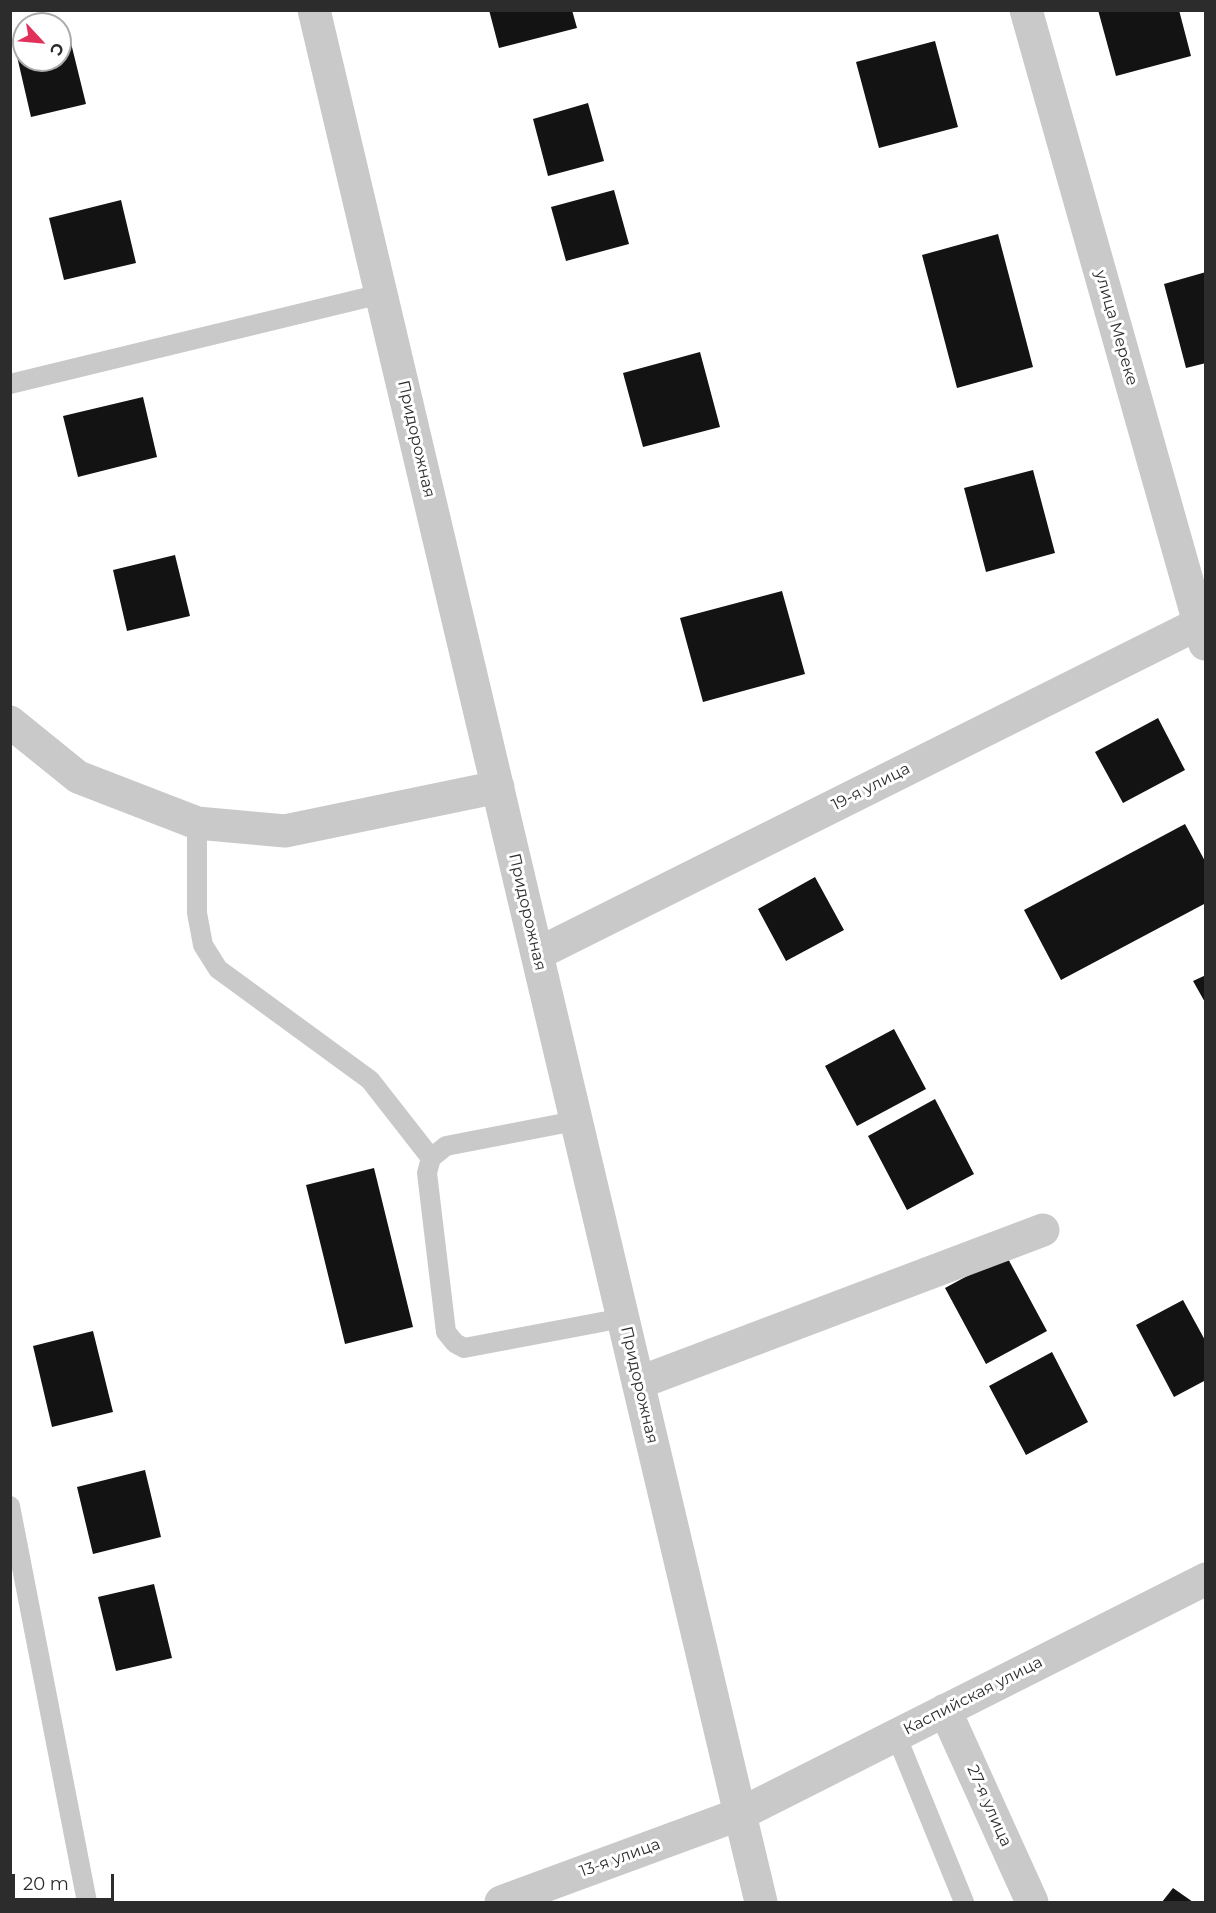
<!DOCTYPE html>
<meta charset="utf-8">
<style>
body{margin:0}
#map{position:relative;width:1216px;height:1913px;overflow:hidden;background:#fff;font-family:Montserrat,sans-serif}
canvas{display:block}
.frame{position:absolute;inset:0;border:12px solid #2c2c2c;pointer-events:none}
.north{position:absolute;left:12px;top:12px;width:60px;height:60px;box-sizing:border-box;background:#fff;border:2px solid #ababab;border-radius:50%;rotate:116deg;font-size:16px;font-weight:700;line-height:24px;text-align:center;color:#2c2c2c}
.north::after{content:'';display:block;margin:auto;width:21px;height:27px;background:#e1305a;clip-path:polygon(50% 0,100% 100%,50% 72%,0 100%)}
.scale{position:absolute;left:12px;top:1874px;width:102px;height:27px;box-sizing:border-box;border:3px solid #2c2c2c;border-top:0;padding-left:8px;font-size:18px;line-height:21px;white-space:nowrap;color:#2c2c2c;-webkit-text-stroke:4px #fff;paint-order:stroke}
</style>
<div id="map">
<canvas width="1216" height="1913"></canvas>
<div class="frame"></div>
<div class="north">С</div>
<div class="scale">20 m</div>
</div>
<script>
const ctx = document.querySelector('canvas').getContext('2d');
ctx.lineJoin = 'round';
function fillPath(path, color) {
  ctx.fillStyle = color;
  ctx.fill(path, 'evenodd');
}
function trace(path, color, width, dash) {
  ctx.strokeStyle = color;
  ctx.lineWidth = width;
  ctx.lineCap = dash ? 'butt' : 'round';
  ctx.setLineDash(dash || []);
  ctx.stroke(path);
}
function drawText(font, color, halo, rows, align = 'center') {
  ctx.font = font + ' Montserrat,sans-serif';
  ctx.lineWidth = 6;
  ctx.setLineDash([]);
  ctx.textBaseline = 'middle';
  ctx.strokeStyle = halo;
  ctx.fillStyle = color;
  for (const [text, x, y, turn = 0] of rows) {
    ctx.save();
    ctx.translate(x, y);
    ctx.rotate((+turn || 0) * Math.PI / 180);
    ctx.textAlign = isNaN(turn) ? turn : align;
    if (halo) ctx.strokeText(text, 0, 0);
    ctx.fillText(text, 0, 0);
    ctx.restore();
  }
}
const building = new Path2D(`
 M 489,10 L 572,10 L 577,28 L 499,48 Z
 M 1098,10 L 1179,10 L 1191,56 L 1116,76 Z
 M 70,39 L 86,104 L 31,117 L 16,52 L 24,50 L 24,60 L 60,60 L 60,41 Z
 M 935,41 L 958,127 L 879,148 L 856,62 Z
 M 588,103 L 604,161 L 548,176 L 533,119 Z
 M 614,190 L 629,244 L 566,261 L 551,207 Z
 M 121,200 L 136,263 L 64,280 L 49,218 Z
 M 998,234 L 1033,367 L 957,388 L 922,255 Z
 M 1206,272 L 1206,363 L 1186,368 L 1164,284 Z
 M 700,352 L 720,427 L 643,447 L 623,373 Z
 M 143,397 L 157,457 L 78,477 L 63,416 Z
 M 1033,470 L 1055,553 L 986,572 L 964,488 Z
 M 175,555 L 190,616 L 127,631 L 113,570 Z
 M 782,591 L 805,674 L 703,702 L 680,618 Z
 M 1158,718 L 1185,770 L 1123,803 L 1095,752 Z
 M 1185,824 L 1206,863 L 1206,903 L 1061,980 L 1024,910 Z
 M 815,877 L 844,930 L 786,961 L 758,909 Z
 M 1206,975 L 1206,1004 L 1193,981 Z
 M 894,1029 L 926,1089 L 857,1126 L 825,1066 Z
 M 935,1099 L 974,1174 L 907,1210 L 868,1136 Z
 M 374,1168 L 413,1327 L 345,1344 L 306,1185 Z
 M 1006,1255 L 1047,1331 L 986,1364 L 945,1288 Z
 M 1183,1300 L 1206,1342 L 1206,1380 L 1174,1397 L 1136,1325 Z
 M 93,1331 L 113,1412 L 52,1427 L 33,1346 Z
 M 1052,1352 L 1088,1422 L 1026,1455 L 989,1386 Z
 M 145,1470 L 161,1537 L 93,1554 L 77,1487 Z
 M 154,1584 L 172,1658 L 116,1671 L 98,1597 Z
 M 1173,1888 L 1193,1902 L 1162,1902 Z`);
const service = new Path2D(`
 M 10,384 L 381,294
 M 197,823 L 197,913 L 203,945 L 218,969 L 370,1080 L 431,1158
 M 575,1121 L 446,1146 L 431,1158 L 427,1173 L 446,1332 L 455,1343 L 464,1348 L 623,1318
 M 10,1506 L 87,1902
 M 896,1735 L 964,1902`);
const minor = new Path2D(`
 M 314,10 L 740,1814 L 1206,1579
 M 1026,10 L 1205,644
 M 10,722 L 78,777 L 197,823 L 285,831 L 498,787
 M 537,954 L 1206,620
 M 638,1383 L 1043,1230
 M 945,1710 L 1032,1902`);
const tertiary = new Path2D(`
 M 501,1902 L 740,1814 L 761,1902`);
const streetNames = [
 ["улица Мереке",1116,328,74],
 ["Придорожная",416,439,77],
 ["19-я улица",871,787,-27],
 ["Придорожная",527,912,77],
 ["Придорожная",639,1385,77],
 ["Каспийская улица",973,1696,-27],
 ["27-я улица",989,1806,66],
 ["13-я улица",620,1858,-20]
];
fillPath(building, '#131313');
trace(service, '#c9c9c9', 20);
trace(minor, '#c9c9c9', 33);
trace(tertiary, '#c9c9c9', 33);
drawText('16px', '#2c2c2c', '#fff', streetNames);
</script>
